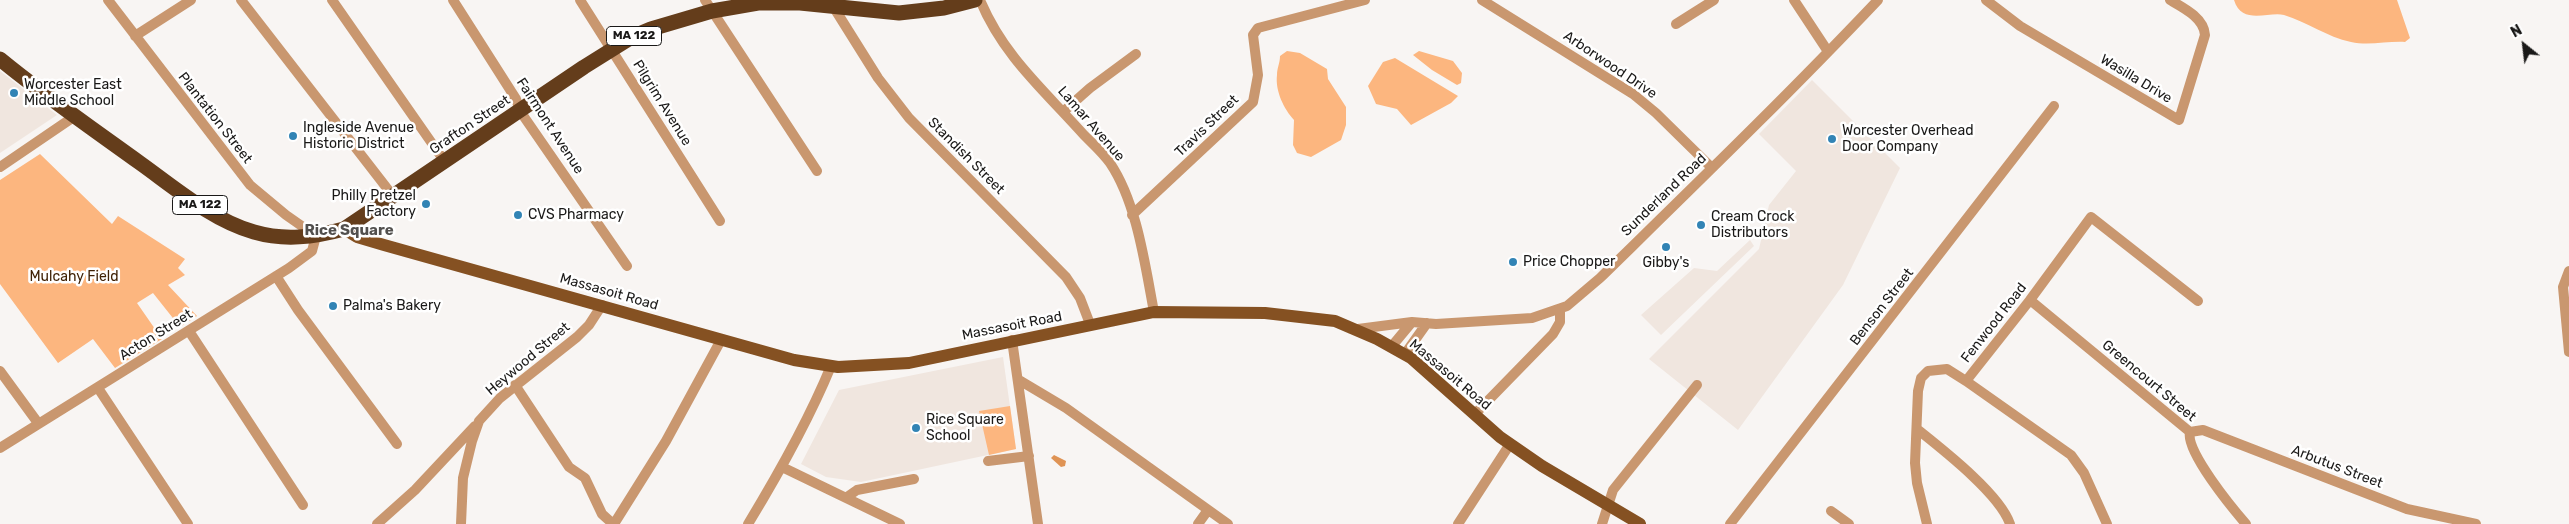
<!DOCTYPE html>
<style>
body{margin:0}
#map{position:relative;width:2569px;height:524px;overflow:hidden;background:#f8f5f3;font-family:Rubik,sans-serif}
canvas{display:block}
.north{position:absolute;left:2499px;top:20px;width:50px;height:50px;-webkit-text-stroke:4px #fff;paint-order:stroke;rotate:331deg;font-size:14px;font-weight:700;line-height:20px;text-align:center;color:#1a1918}
.north::after{content:'';display:block;margin:auto;width:18px;height:22px;background:#1a1918;clip-path:polygon(50% 0,100% 100%,50% 72%,0 100%)}
</style>
<div id="map">
<canvas width="2569" height="524"></canvas>
<div class="north">N</div>
</div>
<script>
const ctx = document.querySelector('canvas').getContext('2d');
ctx.lineJoin = 'round';
function fillPath(path, color) {
  ctx.fillStyle = color;
  ctx.fill(path, 'evenodd');
}
function trace(path, color, width, dash) {
  ctx.strokeStyle = color;
  ctx.lineWidth = width;
  ctx.lineCap = dash ? 'butt' : 'round';
  ctx.setLineDash(dash || []);
  ctx.stroke(path);
}
function drawText(font, color, halo, rows, align = 'center') {
  ctx.font = font + ' Rubik,sans-serif';
  ctx.lineWidth = 5;
  ctx.setLineDash([]);
  ctx.textBaseline = 'middle';
  ctx.strokeStyle = halo;
  ctx.fillStyle = color;
  for (const [text, x, y, turn = 0] of rows) {
    ctx.save();
    ctx.translate(x, y);
    ctx.rotate((+turn || 0) * Math.PI / 180);
    ctx.textAlign = isNaN(turn) ? turn : align;
    if (halo) ctx.strokeText(text, 0, 0);
    ctx.fillText(text, 0, 0);
    ctx.restore();
  }
}
const built = new Path2D(`
 M 0,71 L 57,115 L 0,153 Z
 M 1812,80 L 1900,168 L 1843,285 L 1738,430 L 1649,359 L 1759,249 L 1769,205 L 1796,171 L 1759,134 Z
 M 1750,240 L 1754,246 L 1661,335 L 1641,315 L 1694,268 L 1717,271 Z
 M 1003,357 L 1016,449 L 861,482 L 826,477 L 801,464 L 839,390 Z`);
const green = new Path2D(`
 M 2234,0 L 2397,0 L 2410,38 L 2405,42 C 2388,41 2368,46 2351,42 C 2327,37 2307,22 2284,15 C 2269,11 2242,26 2234,0 Z
 M 1287,51 L 1300,53 L 1327,69 L 1328,79 L 1346,107 L 1346,125 L 1341,140 L 1311,157 L 1297,153 L 1293,145 L 1294,120 C 1284,109 1275,91 1277,75 C 1277,68 1280,63 1280,56 Z
 M 1419,51 L 1453,61 L 1462,73 L 1461,83 L 1457,85 L 1432,70 L 1413,55 Z
 M 1395,58 L 1458,96 L 1451,103 L 1411,125 L 1397,109 L 1376,104 L 1368,86 L 1383,62 Z
 M 40,154 L 112,224 L 118,216 L 185,259 L 178,268 L 185,275 L 168,285 L 197,316 L 180,327 L 153,293 L 137,303 L 162,339 L 115,368 L 93,339 L 58,363 L 0,284 L 0,180 Z
 M 1010,406 L 1016,449 L 989,455 L 979,411 Z`);
const water = new Path2D(`
 M 1054,455 L 1066,461 L 1065,466 L 1061,467 L 1051,458 Z`);
const minor = new Path2D(`
 M 241,0 L 393,196
 M 332,0 L 445,162
 M 453,0 L 516,99 L 520,111 L 627,266
 M 580,0 L 720,221
 M 705,0 L 817,171
 M 980,0 C 1004,57 1044,90 1084,135 C 1093,144 1103,153 1110,163 C 1137,203 1145,265 1154,312
 M 1482,0 L 1633,94 L 1656,113 L 1712,168
 M 1794,0 L 1827,50
 M 1986,0 L 2020,26 L 2179,120 L 2205,35 C 2204,18 2184,8 2170,0
 M 831,3 L 878,78 L 909,118 L 1066,277 L 1080,298 L 1090,324
 M 1676,24 L 1714,0
 M 135,36 L 191,0
 M 1064,111 L 1090,88 L 1136,54
 M 0,167 L 75,116
 M 1132,215 L 1253,102 L 1258,75 L 1253,35 L 1258,28 L 1365,0
 M 2569,271 L 2563,287 L 2569,352
 M 276,276 L 298,310 L 397,444
 M 2030,300 L 2190,432 C 2185,451 2233,509 2246,524
 M 1358,329 L 1412,322 L 1436,324 L 1532,318 L 1567,306 L 1600,278 C 1694,186 1788,95 1878,0
 M 189,331 L 303,505
 M 1012,340 L 1038,524
 M 1392,346 L 1412,322
 M 1405,354 L 1427,323
 M 0,371 L 38,423
 M 1019,380 L 1066,408 L 1228,524
 M 1966,381 L 2071,455 L 2084,473 L 2107,524
 M 515,385 L 569,467 L 585,478 L 602,514 L 613,524
 M 98,388 L 188,524
 M 1475,414 L 1553,334 L 1560,322 L 1560,309
 M 1917,429 C 1942,449 2000,494 2010,524
 M 2190,432 L 2203,430 L 2407,509 L 2476,524
 M 0,448 L 289,268 L 312,251 L 316,236 L 286,215 L 250,185 L 108,0
 M 988,461 L 1029,456
 M 782,467 L 900,524
 M 847,497 L 857,490 L 914,479
 M 1831,511 L 1849,524
 M 377,524 L 415,490 L 475,426
 M 461,524 L 463,478 L 472,441 L 479,421 L 500,398 L 577,337 L 589,325 L 602,305
 M 614,524 L 666,441 L 721,340
 M 748,524 C 779,473 808,422 831,366
 M 1198,524 L 1208,510
 M 1458,524 L 1510,444
 M 1602,524 L 1613,490 L 1697,385
 M 1730,524 L 2054,106
 M 1927,524 L 1917,483 L 1915,463 L 1918,391 L 1921,378 L 1928,371 L 1947,369 L 1966,381 L 2030,300 L 2091,217 L 2198,301`);
const major = new Path2D(`
 M 344,229 L 357,237 L 384,245 L 794,360 L 838,367 L 909,363 L 1154,312 L 1265,313 L 1335,321 L 1377,339 L 1411,358 L 1500,437 L 1542,466 L 1640,524`);
const highway = new Path2D(`
 M 0,59 C 45,96 93,129 140,163 C 175,188 212,220 254,232 C 285,241 314,237 344,229 L 584,67 L 632,37 L 651,29 L 712,11 L 758,3 L 800,3 L 899,13 L 944,8 L 975,0`);
const markers = [
 [14,93,5,"#3284b5"],
 [293,136,5,"#3284b5"],
 [1832,139,5,"#3284b5"],
 [426,204,5,"#3284b5"],
 [518,215,5,"#3284b5"],
 [1701,225,5,"#3284b5"],
 [1666,247,5,"#3284b5"],
 [1513,262,5,"#3284b5"],
 [333,306,5,"#3284b5"],
 [916,428,5,"#3284b5"]
];
const shields = [
 [634,36,55],
 [200,205,55]
];
const shieldNames = [
 ["MA 122",634,36],
 ["MA 122",200,205]
];
const streetNames = [
 ["Arborwood Drive",1610,65,34],
 ["Wasilla Drive",2136,79,31],
 ["Pilgrim Avenue",662,103,58],
 ["Plantation Street",215,118,52],
 ["Lamar Avenue",1091,124,49],
 ["Grafton Street",470,125,-34],
 ["Fairmont Avenue",550,126,57],
 ["Travis Street",1207,126,-44],
 ["Standish Street",966,156,45],
 ["Sunderland Road",1664,195,-44],
 ["Massasoit Road",609,292,16],
 ["Benson Street",1882,307,-52],
 ["Fenwood Road",1994,323,-52],
 ["Massasoit Road",1012,326,-11],
 ["Acton Street",156,335,-32],
 ["Heywood Street",528,359,-40],
 ["Massasoit Road",1450,375,40],
 ["Greencourt Street",2149,381,40],
 ["Arbutus Street",2337,467,21]
];
const poiNames = [
 ["Worcester East",24,85],
 ["Middle School",24,101],
 ["Ingleside Avenue",303,128],
 ["Historic District",303,144],
 ["Worcester Overhead",1842,131],
 ["Door Company",1842,147],
 ["Philly Pretzel",416,196,"right"],
 ["Factory",416,212,"right"],
 ["CVS Pharmacy",528,215],
 ["Cream Crock",1711,217],
 ["Distributors",1711,233],
 ["Price Chopper",1523,262],
 ["Gibby's",1666,263,"center"],
 ["Palma's Bakery",343,306],
 ["Rice Square",926,420],
 ["School",926,436]
];
const parkNames = [
 ["Mulcahy Field",74,277]
];
const neighbourhoodNames = [
 ["Rice Square",349,231]
];
fillPath(built, '#f0e6df');
fillPath(green, '#fcb67f');
fillPath(water, '#df9354');
trace(minor, '#c9976f', 10);
trace(major, '#855122', 12);
trace(highway, '#643d1b', 15);
for (const [x, y, r, color] of markers) {
  const dot = new Path2D();
  dot.arc(x, y, r, 0, 2 * Math.PI);
  ctx.fillStyle = color;
  ctx.fill(dot);
  trace(dot, '#fff', 2);
}
for (const [x, y, w] of shields) {
  const box = new Path2D();
  box.roundRect(x - w / 2, y - 9.5, w, 19, 4);
  ctx.fillStyle = '#fff';
  ctx.fill(box);
  trace(box, '#1a1918', 1);
}
drawText('bold 12px', '#1a1918', null, shieldNames);
drawText('14px', '#1a1918', '#fff', streetNames);
drawText('14px', '#1a1918', '#fff', poiNames, 'left');
drawText('14px', '#3f2105', '#fff', parkNames);
drawText('bold 15px', '#52504e', '#fff', neighbourhoodNames);
</script>
